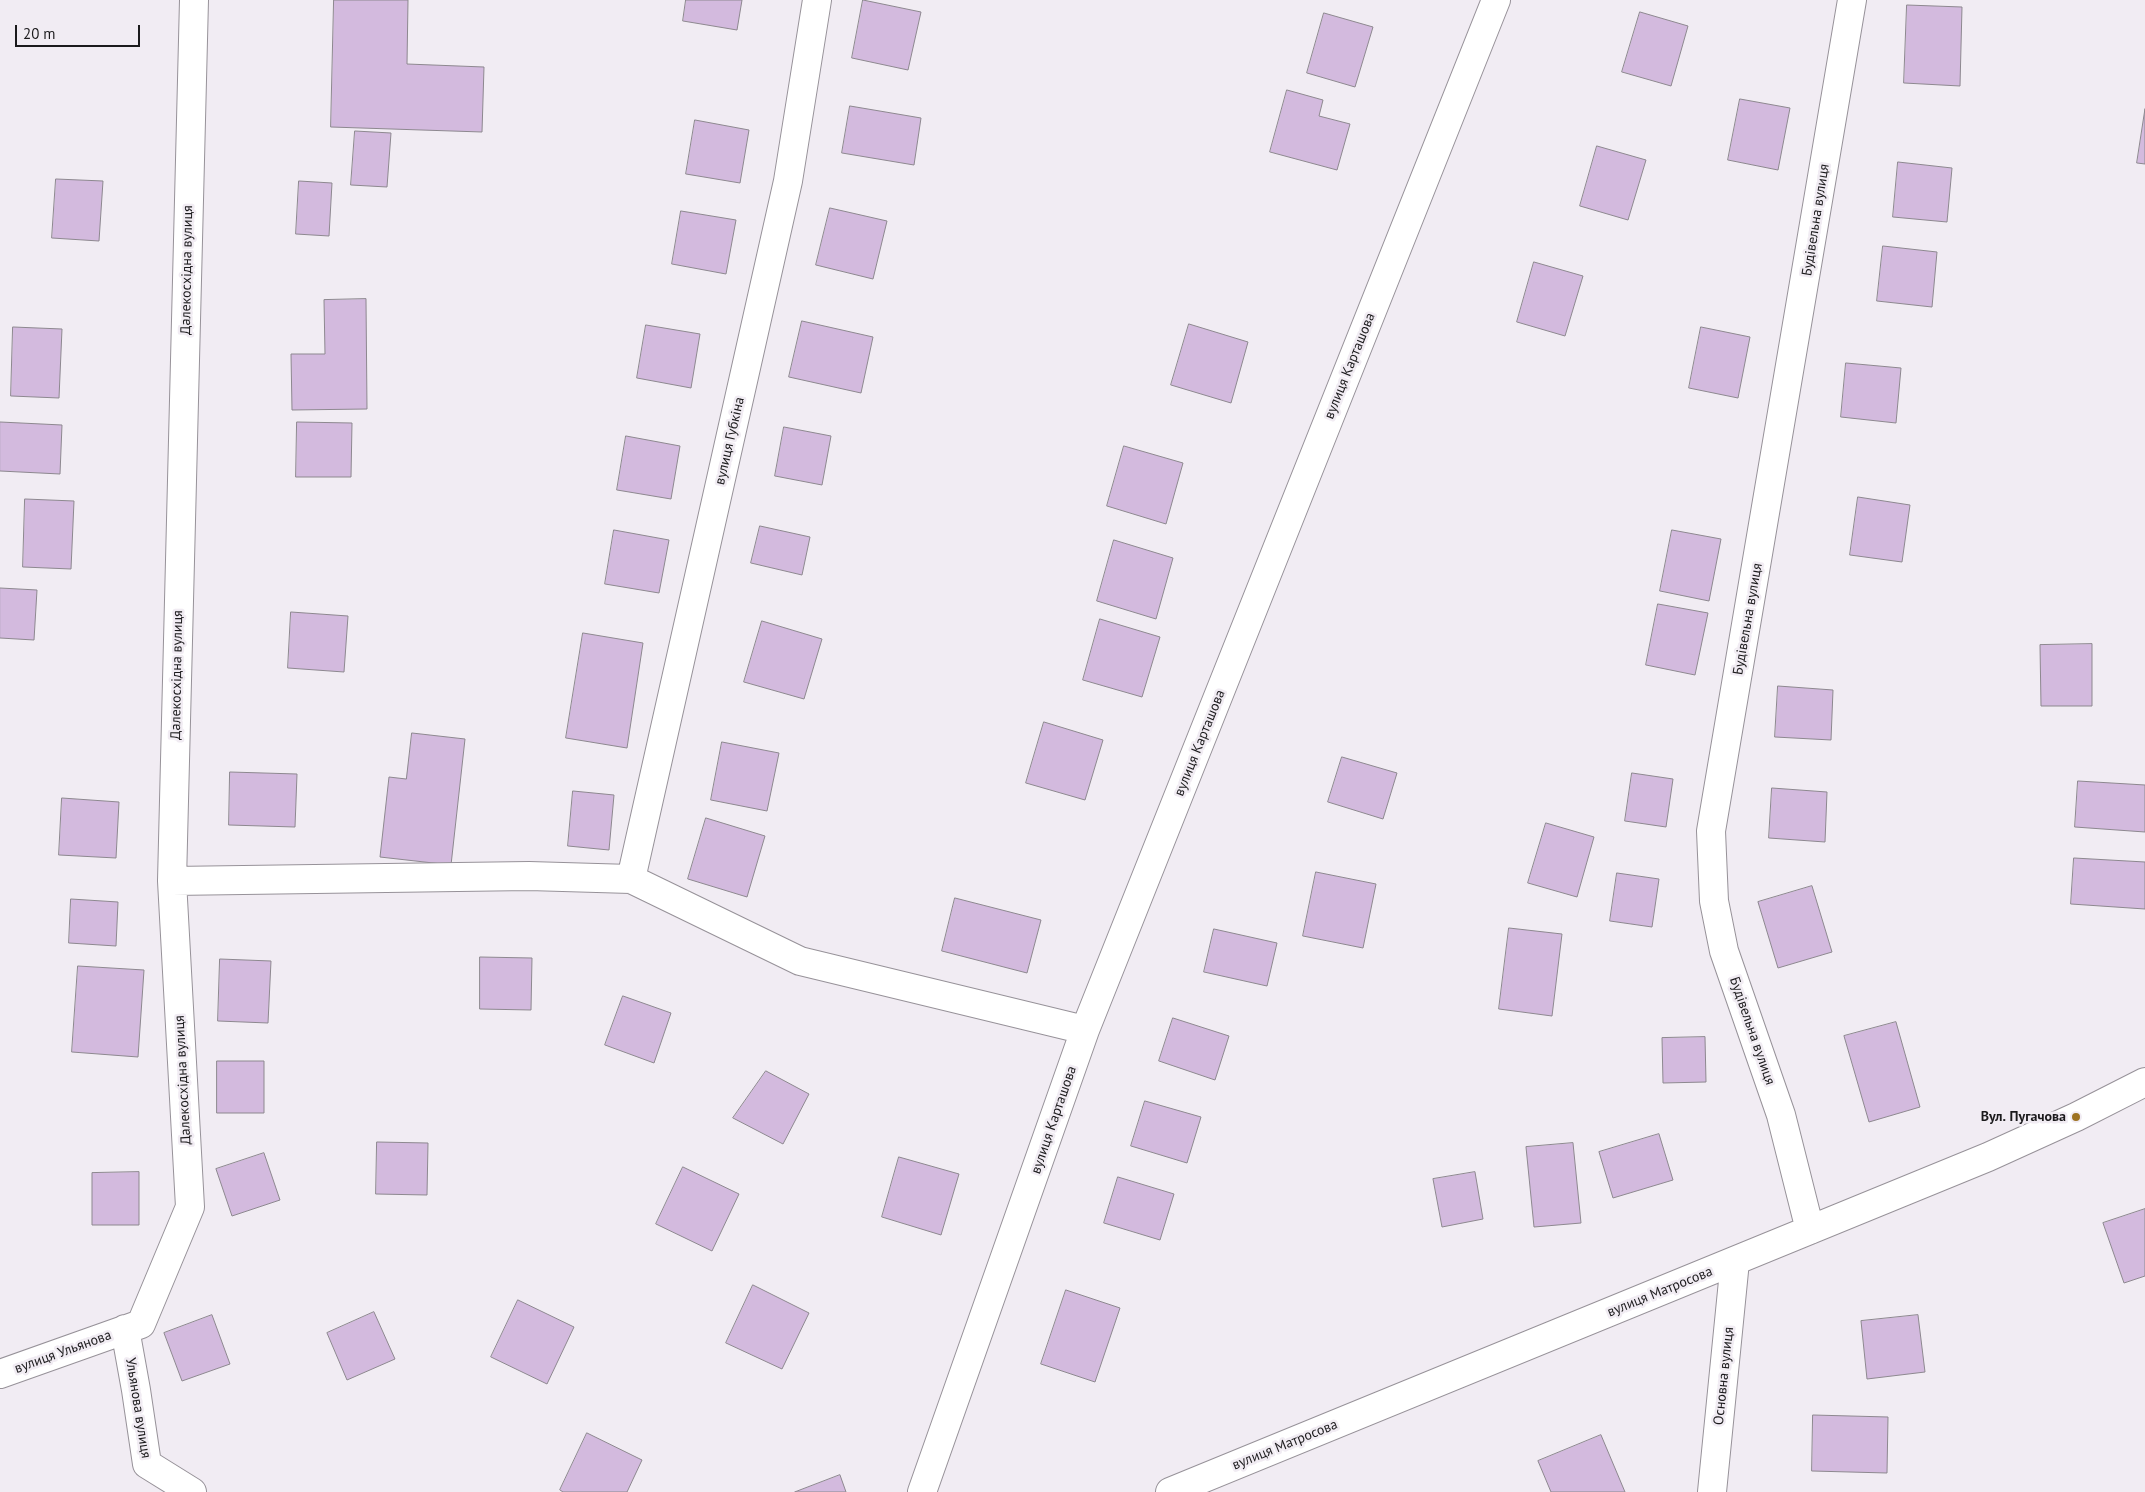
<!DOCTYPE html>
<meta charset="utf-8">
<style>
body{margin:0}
#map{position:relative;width:2145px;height:1492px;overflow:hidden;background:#f1ecf3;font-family:"PT Sans",sans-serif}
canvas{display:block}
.scale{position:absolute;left:15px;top:25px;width:125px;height:22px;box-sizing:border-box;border:2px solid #1b1a1c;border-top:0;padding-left:6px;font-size:15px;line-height:18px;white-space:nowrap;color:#1b1a1c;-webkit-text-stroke:4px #f1ecf3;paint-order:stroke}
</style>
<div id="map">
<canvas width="2145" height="1492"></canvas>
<div class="scale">20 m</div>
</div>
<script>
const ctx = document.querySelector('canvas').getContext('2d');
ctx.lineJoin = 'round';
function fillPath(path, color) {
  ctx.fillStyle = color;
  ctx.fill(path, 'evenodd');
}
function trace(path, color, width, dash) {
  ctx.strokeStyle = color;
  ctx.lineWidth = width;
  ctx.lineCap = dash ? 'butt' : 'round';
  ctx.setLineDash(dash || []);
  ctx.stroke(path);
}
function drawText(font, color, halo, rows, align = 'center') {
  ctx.font = font + ' "PT Sans",sans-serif';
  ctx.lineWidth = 5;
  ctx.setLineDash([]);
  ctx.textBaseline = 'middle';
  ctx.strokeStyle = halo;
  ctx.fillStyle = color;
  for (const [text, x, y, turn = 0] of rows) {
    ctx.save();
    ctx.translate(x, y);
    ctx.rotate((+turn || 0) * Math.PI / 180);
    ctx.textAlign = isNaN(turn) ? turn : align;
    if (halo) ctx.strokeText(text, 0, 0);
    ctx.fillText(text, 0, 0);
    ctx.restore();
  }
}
const building = new Path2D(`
 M 334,0 L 408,0 L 407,64 L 484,67 L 482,132 L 331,127 Z
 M 686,0 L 742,0 L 737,30 L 683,21 Z
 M 863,0 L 921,12 L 908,70 L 852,58 Z
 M 1907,5 L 1962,7 L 1960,86 L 1904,83 Z
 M 1640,12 L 1688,26 L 1671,86 L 1622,72 Z
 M 1324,13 L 1373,27 L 1355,87 L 1307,73 Z
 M 1287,90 L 1323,100 L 1319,116 L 1350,124 L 1337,170 L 1270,152 Z
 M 1740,99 L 1790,108 L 1778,170 L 1728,160 Z
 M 850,106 L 921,118 L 914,165 L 842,153 Z
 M 2145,109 L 2145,164 L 2137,163 Z
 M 695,120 L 749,130 L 740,183 L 686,174 Z
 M 355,131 L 391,133 L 387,187 L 351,185 Z
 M 1597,146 L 1646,160 L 1628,220 L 1580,206 Z
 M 1898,162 L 1952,168 L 1947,222 L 1893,217 Z
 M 56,179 L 103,181 L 99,241 L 52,238 Z
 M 299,181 L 332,183 L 329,236 L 296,234 Z
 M 830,208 L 887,221 L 873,279 L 816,265 Z
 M 681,211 L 736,220 L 726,274 L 672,264 Z
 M 1883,246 L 1937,252 L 1932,307 L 1877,301 Z
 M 1534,262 L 1583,276 L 1565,336 L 1517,322 Z
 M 366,299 L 367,409 L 292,410 L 291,354 L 325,354 L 324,300 Z
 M 802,321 L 873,337 L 861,393 L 789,377 Z
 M 1189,324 L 1248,342 L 1231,403 L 1171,385 Z
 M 646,325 L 700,334 L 691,388 L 637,378 Z
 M 13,327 L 62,329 L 59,398 L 11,396 Z
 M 1701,327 L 1750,337 L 1738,398 L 1689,388 Z
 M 1846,363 L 1901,368 L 1896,423 L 1841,417 Z
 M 0,422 L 62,425 L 60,474 L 0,471 Z
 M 297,422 L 352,423 L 351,477 L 296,477 Z
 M 784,427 L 831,436 L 822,485 L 775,476 Z
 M 626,436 L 680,446 L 671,499 L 617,490 Z
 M 1124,446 L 1183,463 L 1166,524 L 1107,506 Z
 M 1858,497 L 1910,505 L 1902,562 L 1850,555 Z
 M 25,499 L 74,501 L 71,569 L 23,567 Z
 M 760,526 L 810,537 L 802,575 L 751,563 Z
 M 614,530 L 669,540 L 659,593 L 605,584 Z
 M 1672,530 L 1721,539 L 1709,601 L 1660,591 Z
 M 1114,540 L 1173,558 L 1156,619 L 1097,601 Z
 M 0,588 L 37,590 L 34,640 L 0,638 Z
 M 1658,604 L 1708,613 L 1695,675 L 1646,665 Z
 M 291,612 L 348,616 L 344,672 L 288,668 Z
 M 1100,619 L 1160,637 L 1142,697 L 1083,680 Z
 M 762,621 L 822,639 L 804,699 L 744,682 Z
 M 583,633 L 643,643 L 627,748 L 566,738 Z
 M 2092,644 L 2092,706 L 2041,706 L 2040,645 Z
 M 1778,686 L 1833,690 L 1831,740 L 1775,737 Z
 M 1044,722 L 1103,740 L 1085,800 L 1026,783 Z
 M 412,733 L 465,739 L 451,865 L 380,857 L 389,777 L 406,779 Z
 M 722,742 L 779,753 L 767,811 L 711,800 Z
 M 1342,757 L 1397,773 L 1383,819 L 1328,802 Z
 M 230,772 L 297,774 L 295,827 L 229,825 Z
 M 1632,773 L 1673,779 L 1666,827 L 1625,821 Z
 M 2078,781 L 2145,785 L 2145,832 L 2075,827 Z
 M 1772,788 L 1827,792 L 1825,842 L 1769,838 Z
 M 573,791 L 614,795 L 609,850 L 568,846 Z
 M 62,798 L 119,802 L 116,858 L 59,855 Z
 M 706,818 L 765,836 L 747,897 L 688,879 Z
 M 1546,823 L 1594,837 L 1577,897 L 1528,883 Z
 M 2074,858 L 2145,862 L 2145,909 L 2071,904 Z
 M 1316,872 L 1376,884 L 1363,948 L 1303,936 Z
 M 1617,873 L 1659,879 L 1652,927 L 1610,921 Z
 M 1812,886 L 1832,952 L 1778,968 L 1758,902 Z
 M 955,898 L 1041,920 L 1027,973 L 942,951 Z
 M 71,899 L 118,902 L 116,946 L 69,943 Z
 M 1509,928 L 1562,934 L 1552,1016 L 1499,1009 Z
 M 1214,929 L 1277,943 L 1267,986 L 1204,972 Z
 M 480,957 L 532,958 L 531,1010 L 480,1009 Z
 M 220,959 L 271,961 L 268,1023 L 218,1021 Z
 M 78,966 L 144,970 L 138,1057 L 72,1052 Z
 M 623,996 L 671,1013 L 654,1063 L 605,1045 Z
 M 1173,1018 L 1229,1036 L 1215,1080 L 1159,1061 Z
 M 1896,1022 L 1920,1107 L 1869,1122 L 1844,1036 Z
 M 1705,1037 L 1706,1082 L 1663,1083 L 1662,1038 Z
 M 217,1061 L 264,1061 L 264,1113 L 217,1113 Z
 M 766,1071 L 809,1094 L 783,1144 L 733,1118 Z
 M 1145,1101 L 1201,1117 L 1187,1163 L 1131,1146 Z
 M 1659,1134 L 1673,1180 L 1613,1198 L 1599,1152 Z
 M 377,1142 L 428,1143 L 427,1195 L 376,1194 Z
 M 1573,1143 L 1581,1223 L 1534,1227 L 1526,1147 Z
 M 264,1153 L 280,1200 L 232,1216 L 216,1169 Z
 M 899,1157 L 959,1174 L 941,1235 L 882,1217 Z
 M 683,1167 L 739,1194 L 712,1251 L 656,1224 Z
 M 139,1172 L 139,1225 L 92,1225 L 92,1173 Z
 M 1475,1172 L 1483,1219 L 1442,1227 L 1433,1179 Z
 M 1118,1177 L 1174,1194 L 1160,1240 L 1104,1223 Z
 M 2145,1209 L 2145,1276 L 2124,1283 L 2103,1223 Z
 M 753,1285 L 809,1313 L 782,1369 L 726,1343 Z
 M 1066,1290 L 1120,1308 L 1095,1382 L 1041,1364 Z
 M 518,1300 L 574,1327 L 547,1384 L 491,1357 Z
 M 374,1312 L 395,1359 L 347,1380 L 327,1333 Z
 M 212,1315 L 230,1364 L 182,1381 L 164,1333 Z
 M 1918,1315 L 1925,1372 L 1867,1379 L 1861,1321 Z
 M 1813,1415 L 1888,1417 L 1887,1473 L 1812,1471 Z
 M 587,1433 L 642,1460 L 627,1492 L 563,1492 L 560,1490 Z
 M 1601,1435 L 1625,1492 L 1551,1492 L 1538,1461 Z
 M 840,1475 L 846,1492 L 795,1492 Z`);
const minor = new Path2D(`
 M 631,879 L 788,181 L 817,0
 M 172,881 L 529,876 L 631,879 L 800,961 L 1085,1030
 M 1810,1230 L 1781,1115 L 1724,951 L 1714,901 L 1711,831 L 1852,0
 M 125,1329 L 136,1390 L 147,1464 L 192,1492
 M 0,1374 L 141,1324 L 190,1207 L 172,881 L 194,0
 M 922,1492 L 1085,1030 L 1496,0
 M 1170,1492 L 1988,1157 L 2076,1117 L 2145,1082
 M 1712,1492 L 1735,1261`);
const markers = [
 [2076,1117,5,"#9d7322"]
];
const streetNames = [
 ["Будівельна вулиця",1816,220,-81],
 ["Далекосхідна вулиця",187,270,-89],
 ["вулиця Карташова",1350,366,-68],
 ["вулиця Губкіна",730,441,-77],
 ["Будівельна вулиця",1748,619,-80],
 ["Далекосхідна вулиця",177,675,-89],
 ["вулиця Карташова",1200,743,-68],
 ["Будівельна вулиця",1752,1031,71],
 ["Далекосхідна вулиця",183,1080,-93],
 ["вулиця Карташова",1054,1120,-71],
 ["вулиця Матросова",1660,1292,-22],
 ["вулиця Ульянова",63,1352,-20],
 ["Основна вулиця",1724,1376,-84],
 ["Ульянова вулиця",138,1408,81],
 ["вулиця Матросова",1285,1445,-22]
];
const poiNames = [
 ["Вул. Пугачова",2066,1117]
];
fillPath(building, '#d3bade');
trace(building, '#8d888f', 1);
trace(minor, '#979299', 30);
trace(minor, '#fff', 28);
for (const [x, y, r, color] of markers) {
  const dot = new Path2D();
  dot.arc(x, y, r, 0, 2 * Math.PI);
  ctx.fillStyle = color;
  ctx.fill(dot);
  trace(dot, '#f1ecf3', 2);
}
drawText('14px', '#1b1a1c', '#f1ecf3', streetNames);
drawText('bold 14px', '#1b1a1c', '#f1ecf3', poiNames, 'right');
</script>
